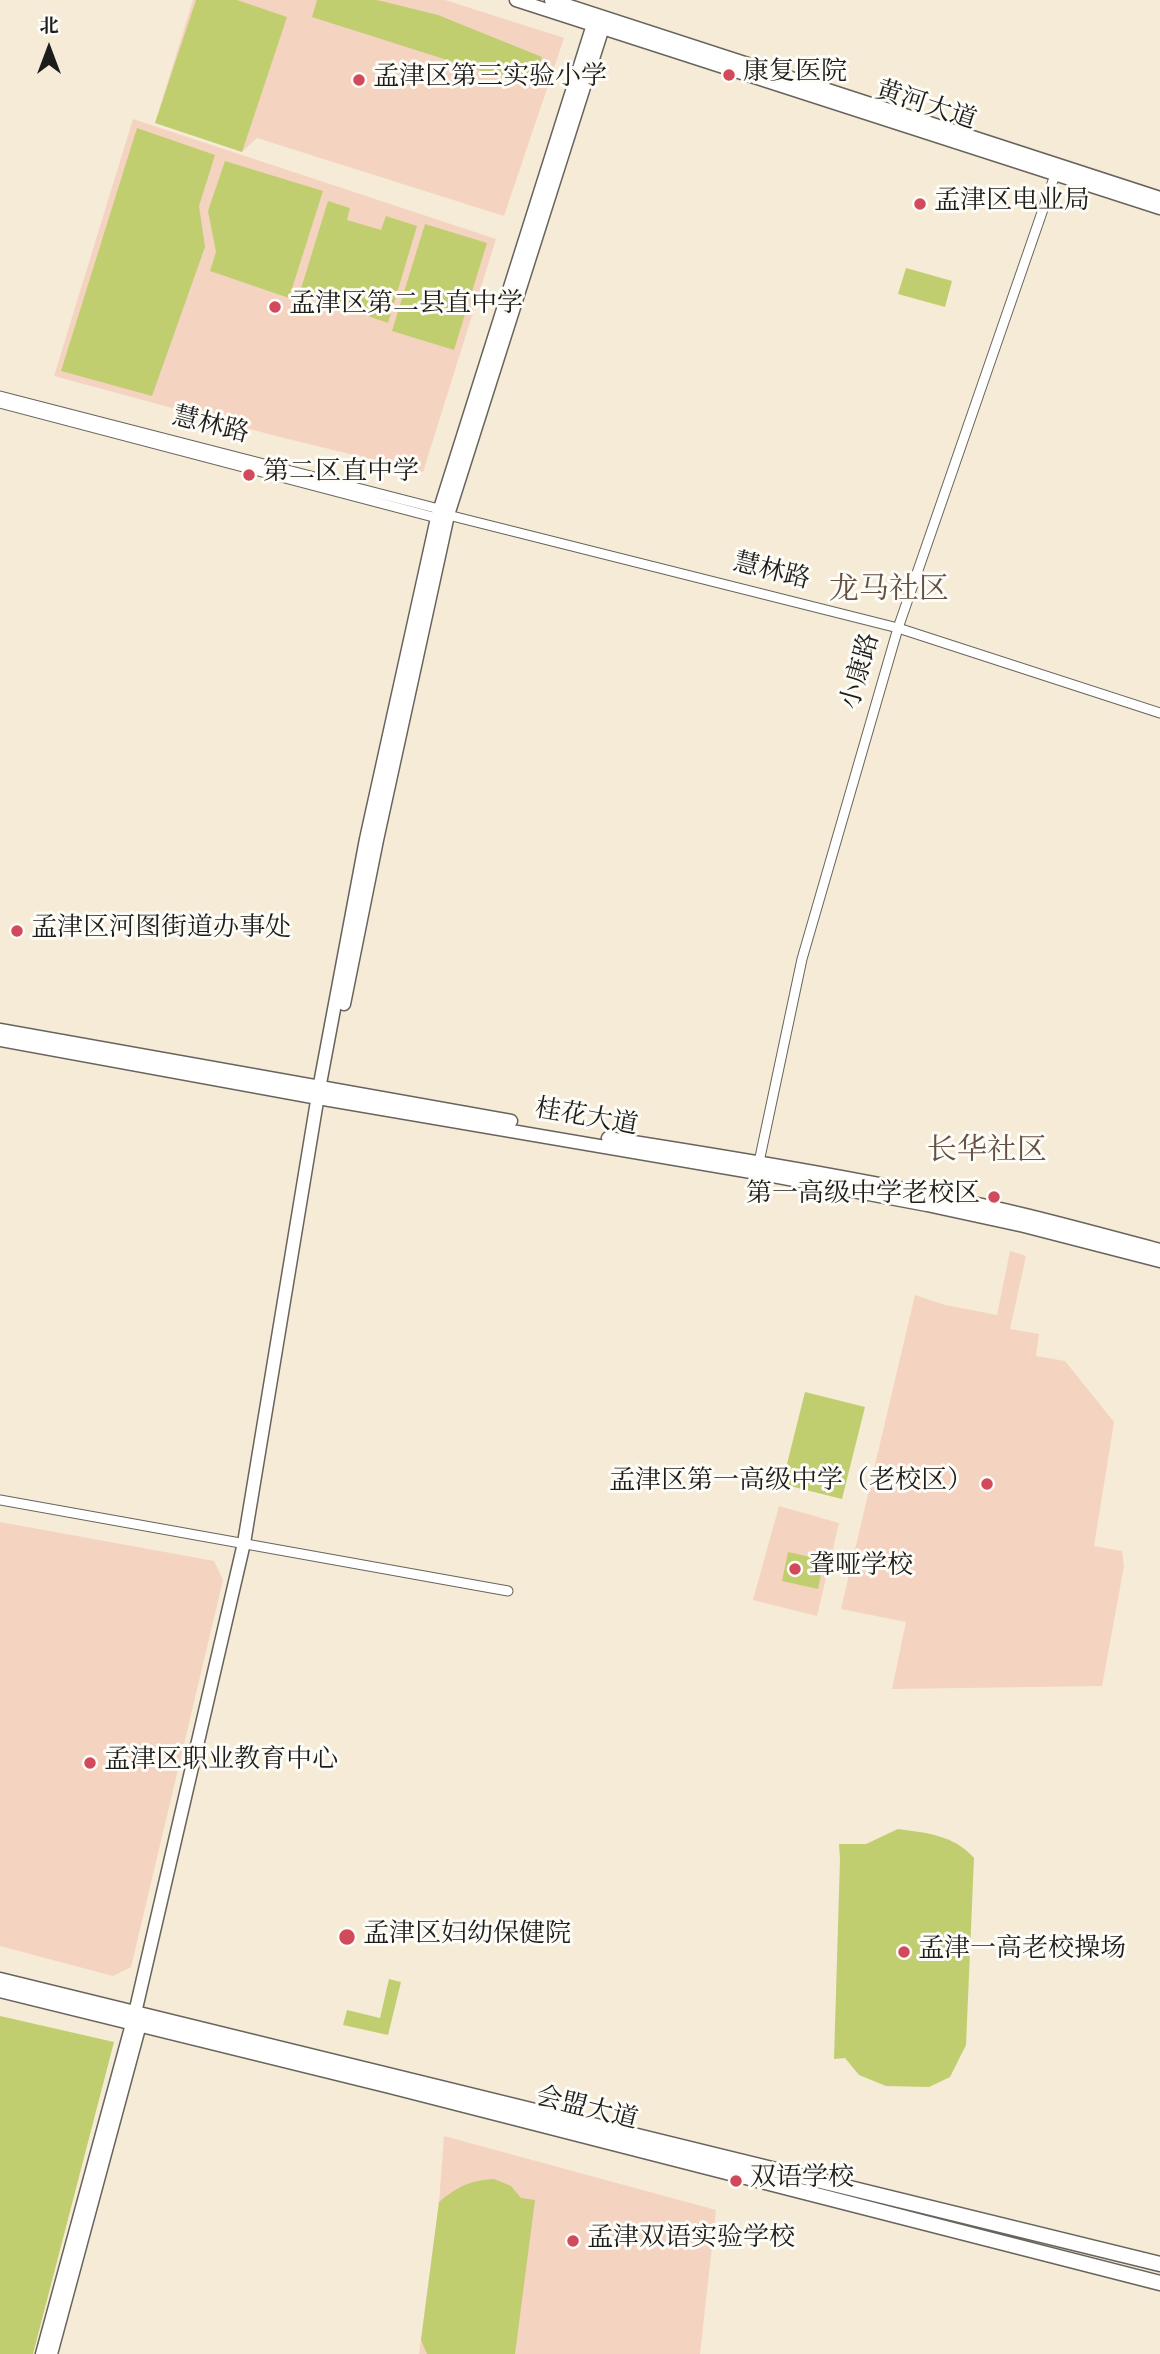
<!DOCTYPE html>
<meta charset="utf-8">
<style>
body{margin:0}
#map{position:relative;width:1160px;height:2354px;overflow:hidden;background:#f5ebd6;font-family:"Sorts Mill Goudy","Noto Serif SC",serif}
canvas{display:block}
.north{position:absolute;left:14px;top:14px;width:70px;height:70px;-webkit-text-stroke:5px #fdfcf7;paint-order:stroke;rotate:0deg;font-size:19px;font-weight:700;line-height:28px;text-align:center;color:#1c1c1c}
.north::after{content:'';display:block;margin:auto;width:24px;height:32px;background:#1c1c1c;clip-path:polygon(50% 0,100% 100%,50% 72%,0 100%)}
</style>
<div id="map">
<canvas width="1160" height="2354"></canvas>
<div class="north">北</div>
</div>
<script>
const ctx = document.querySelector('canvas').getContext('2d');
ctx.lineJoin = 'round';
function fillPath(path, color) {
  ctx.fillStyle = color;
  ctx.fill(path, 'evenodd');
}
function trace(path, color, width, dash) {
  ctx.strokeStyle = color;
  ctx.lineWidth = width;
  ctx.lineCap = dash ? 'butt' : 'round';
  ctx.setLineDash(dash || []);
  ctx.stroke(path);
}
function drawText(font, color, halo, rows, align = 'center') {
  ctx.font = font + ' "Sorts Mill Goudy","Noto Serif SC",serif';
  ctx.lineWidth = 6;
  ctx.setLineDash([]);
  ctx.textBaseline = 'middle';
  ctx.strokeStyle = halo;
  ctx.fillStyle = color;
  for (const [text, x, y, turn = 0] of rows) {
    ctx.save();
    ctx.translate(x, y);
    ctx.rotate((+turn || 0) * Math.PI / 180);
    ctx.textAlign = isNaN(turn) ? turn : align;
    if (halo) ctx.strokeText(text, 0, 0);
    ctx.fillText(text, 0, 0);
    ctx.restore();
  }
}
const built = new Path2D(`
 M 193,0 L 445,0 L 564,38 L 504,216 L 257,138 L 242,152 L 155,123 Z
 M 133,119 L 496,239 L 423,472 L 272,435 L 54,376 Z
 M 1010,1251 L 1026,1256 L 1010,1329 L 1039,1334 L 1036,1356 L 1065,1361 L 1114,1422 L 1094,1546 L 1122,1551 L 1124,1566 L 1102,1686 L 892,1689 L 906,1622 L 841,1609 L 915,1295 L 945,1305 L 997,1315 Z
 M 779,1506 L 839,1523 L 817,1616 L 753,1600 Z
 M 0,1522 L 214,1561 L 223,1580 L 131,1967 L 113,1976 L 0,1946 Z
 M 444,2136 L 716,2210 L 700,2354 L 419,2354 L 439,2202 Z`);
const green = new Path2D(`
 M 196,0 L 237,0 L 287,17 L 242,152 L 155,123 Z
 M 317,0 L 377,0 L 438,15 L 542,57 L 532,87 L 312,17 Z
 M 137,128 L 215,155 L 199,206 L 205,247 L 152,396 L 61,371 Z
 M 225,161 L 323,191 L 289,298 L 210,271 L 216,252 L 208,211 Z
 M 328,201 L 350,208 L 347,220 L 381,230 L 386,216 L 417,226 L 388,323 L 300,292 Z
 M 425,224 L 487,243 L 454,350 L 392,331 Z
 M 906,268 L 952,281 L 945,307 L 898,294 Z
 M 805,1392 L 865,1407 L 842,1499 L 782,1484 Z
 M 788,1552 L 824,1560 L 818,1589 L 782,1581 Z
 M 898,1829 C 927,1833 954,1835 974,1858 L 966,2045 L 950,2077 L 929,2087 L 886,2086 L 859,2075 L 845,2058 L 834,2059 L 840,1859 L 839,1844 L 866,1844 Z
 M 389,1979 L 401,1982 L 388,2035 L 343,2025 L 347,2010 L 380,2018 Z
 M 0,2016 L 114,2042 L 33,2354 L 0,2354 Z
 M 494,2179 L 511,2186 L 521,2198 L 535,2200 L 515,2354 L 427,2354 L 421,2340 L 439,2202 C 457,2187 470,2180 494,2179 Z`);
const street = new Path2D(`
 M 0,396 L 439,509 L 448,515 L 898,628 L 1160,713
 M 0,403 L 437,518 L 442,517
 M 759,1162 L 802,959 L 898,628 L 1057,169
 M 0,1500 L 508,1591`);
const secondary = new Path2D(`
 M 516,0 L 1160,208
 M 551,0 L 1160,198
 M 344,1004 L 377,840 L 448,515 L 606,18
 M 0,1030 L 511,1121
 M 0,1040 L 318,1098 L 757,1173 L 927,1205 L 1024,1226 L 1160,1261
 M 608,1138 C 748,1160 888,1183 1026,1215 C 1071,1226 1115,1238 1160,1250
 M 42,2354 L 135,2013 L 244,1543 L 319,1089 L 366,839 L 437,518 L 596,15
 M 51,2354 L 142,2017`);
const primary = new Path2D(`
 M 0,1980 L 1160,2264
 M 0,1990 L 390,2086 L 1160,2283`);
const markers = [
 [729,75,7,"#d1495b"],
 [359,80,7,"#d1495b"],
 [920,204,7,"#d1495b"],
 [275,307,7,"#d1495b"],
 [249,475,7,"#d1495b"],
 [17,931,7,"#d1495b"],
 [994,1197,7,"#d1495b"],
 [987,1484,7,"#d1495b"],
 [795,1569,7,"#d1495b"],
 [90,1763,7,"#d1495b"],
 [347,1937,9,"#d1495b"],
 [904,1952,7,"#d1495b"],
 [736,2181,7,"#d1495b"],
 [573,2241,7,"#d1495b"]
];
const poiNames = [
 ["康复医院",743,75],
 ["孟津区第三实验小学",373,80],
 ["孟津区电业局",934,204],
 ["孟津区第二县直中学",289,307],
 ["第二区直中学",263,475],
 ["孟津区河图街道办事处",31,931],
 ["第一高级中学老校区",980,1197,"right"],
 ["孟津区第一高级中学（老校区）",973,1484,"right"],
 ["聋哑学校",809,1569],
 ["孟津区职业教育中心",104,1763],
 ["孟津区妇幼保健院",363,1937],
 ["孟津一高老校操场",918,1952],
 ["双语学校",750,2181],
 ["孟津双语实验学校",587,2241]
];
const streetNames = [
 ["黄河大道",925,108,18],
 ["慧林路",210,428,14],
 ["慧林路",771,574,14],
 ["小康路",863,672,-74],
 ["桂花大道",586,1120,10],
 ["会盟大道",586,2111,14]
];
const quarterNames = [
 ["龙马社区",889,593],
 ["长华社区",987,1154]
];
fillPath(built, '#f5d3c1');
fillPath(green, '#c1ce70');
trace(street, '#68645d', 11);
trace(secondary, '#68645d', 15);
trace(primary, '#68645d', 17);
trace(street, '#fff', 9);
trace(secondary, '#fff', 12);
trace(primary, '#fff', 14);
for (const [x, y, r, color] of markers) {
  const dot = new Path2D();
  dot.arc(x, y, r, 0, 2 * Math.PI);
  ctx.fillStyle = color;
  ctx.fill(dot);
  trace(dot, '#fdfcf7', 2.5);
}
drawText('26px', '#1c1c1c', '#fdfcf7', poiNames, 'left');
drawText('26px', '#1c1c1c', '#fdfcf7', streetNames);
drawText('30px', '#645045', '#fdfcf7', quarterNames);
</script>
